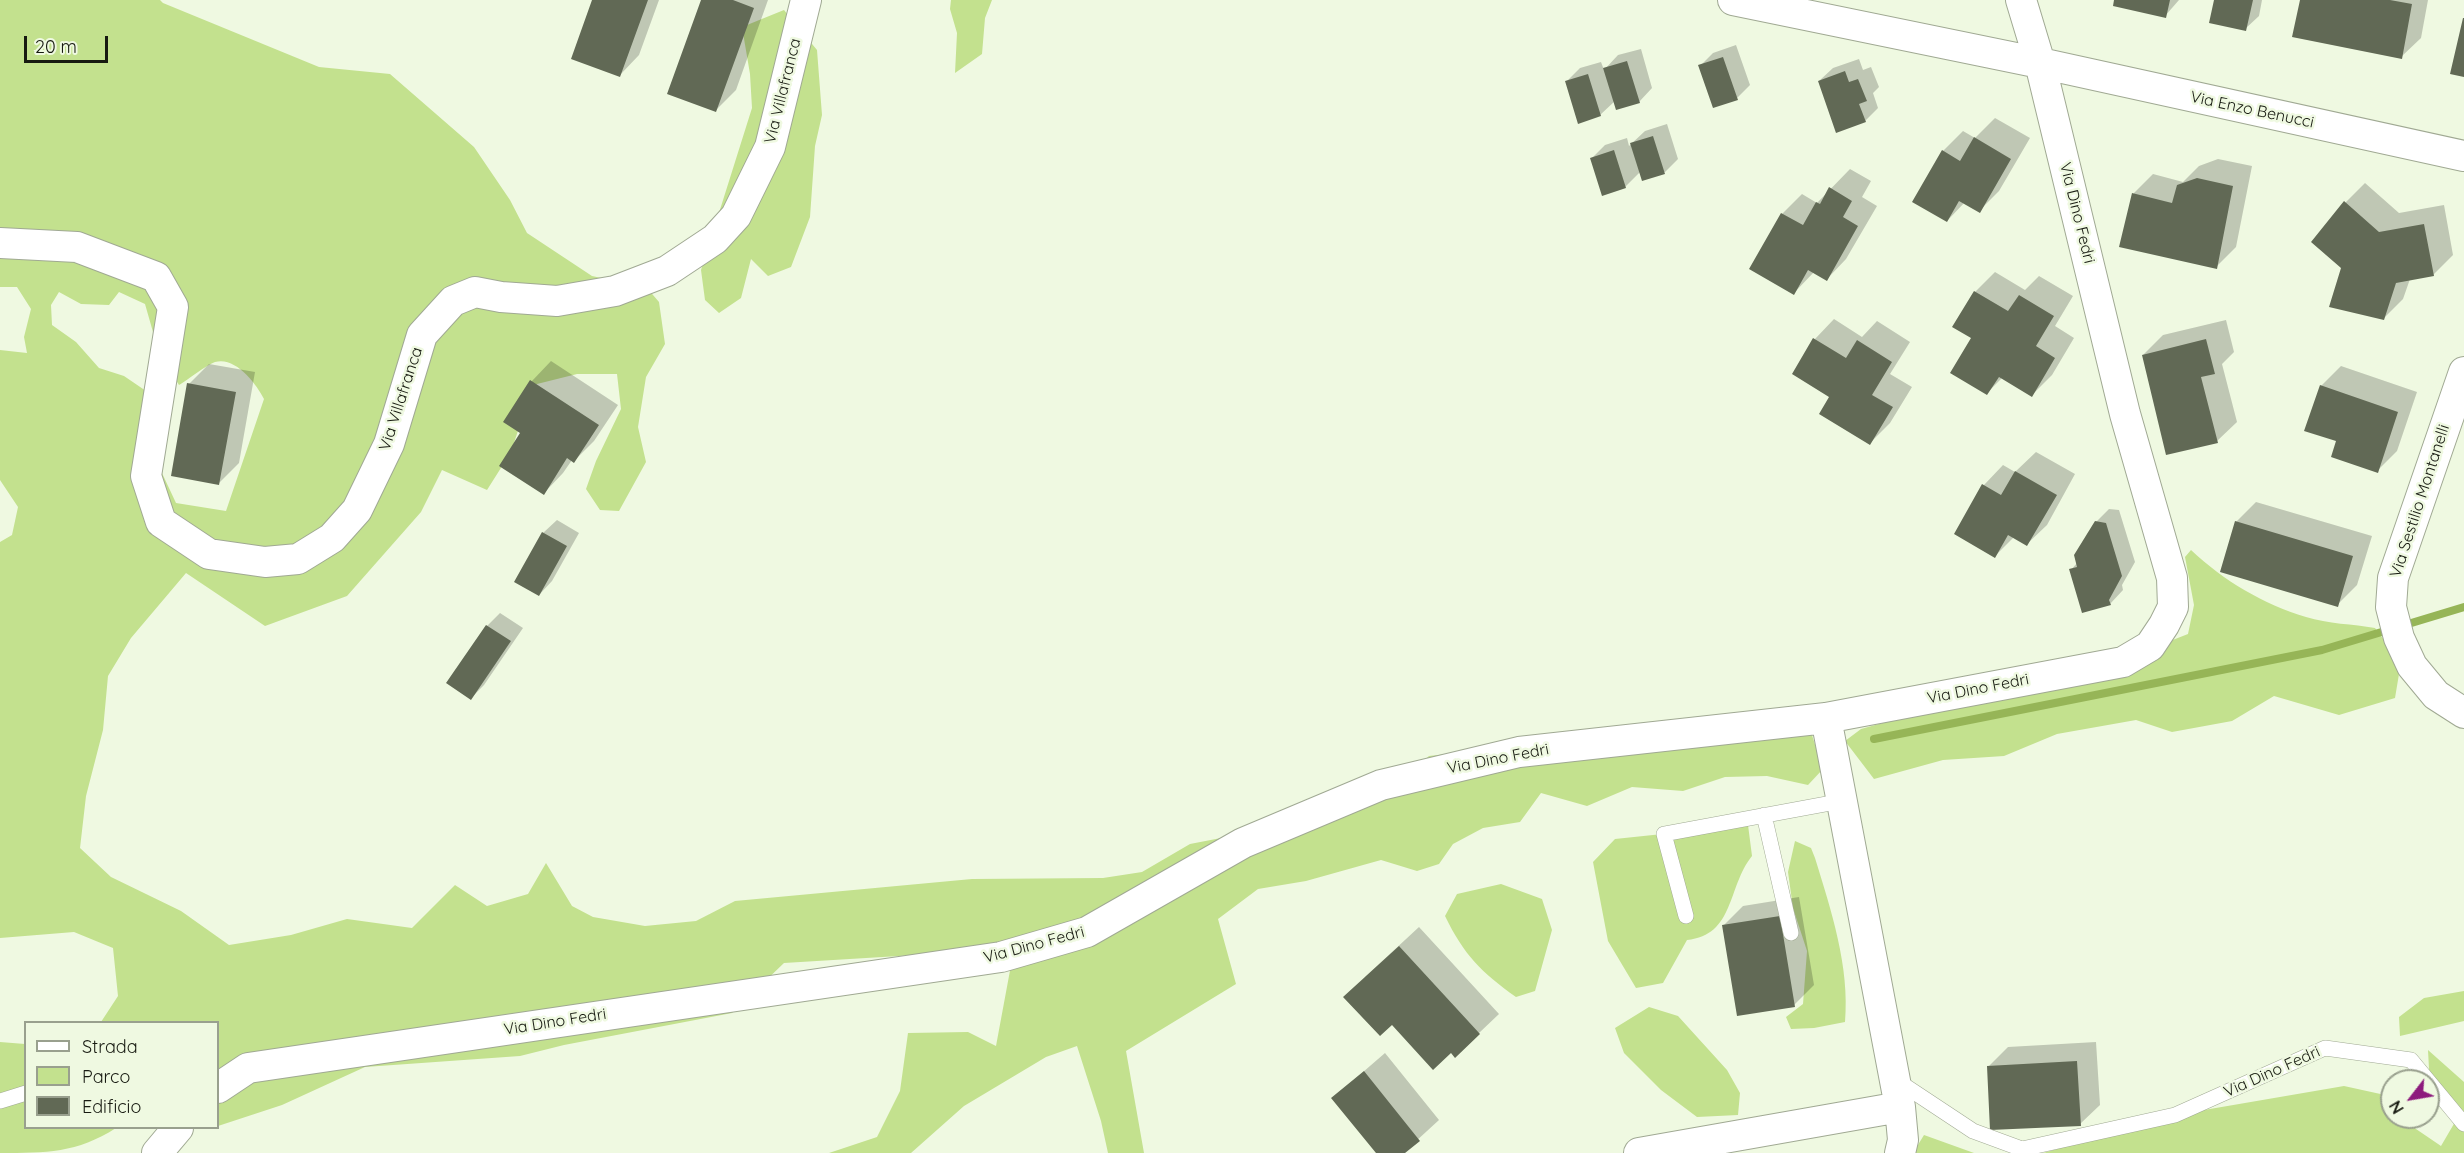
<!DOCTYPE html>
<style>
body{margin:0}
#map{position:relative;width:2464px;height:1153px;overflow:hidden;background:#eff9e1;font-family:Quicksand,sans-serif}
canvas{display:block}
.legend{position:absolute;left:24px;top:1021px;width:195px;height:108px;box-sizing:border-box;background:#eff9e1;border:2px solid #99a08e;margin:0;padding:8px 10px;list-style:none;font-size:18px;color:#171a11}
.legend li{display:flex;align-items:center;gap:12px;height:30px}
.legend b{width:30px;border:2px solid #99a08e}
.north{position:absolute;left:2380px;top:1069px;width:60px;height:60px;box-sizing:border-box;background:#eff9e1;border:2px solid #99a08e;border-radius:50%;rotate:239deg;font-size:16px;font-weight:700;line-height:24px;text-align:center;color:#171a11}
.north::after{content:'';display:block;margin:auto;width:21px;height:27px;background:#8d1b7d;clip-path:polygon(50% 0,100% 100%,50% 72%,0 100%)}
.scale{position:absolute;left:24px;top:36px;width:84px;height:27px;box-sizing:border-box;border:3px solid #171a11;border-top:0;padding-left:8px;font-size:18px;line-height:21px;white-space:nowrap;color:#171a11;-webkit-text-stroke:4px #eff9e1;paint-order:stroke}
</style>
<div id="map">
<canvas width="2464" height="1153"></canvas>
<ul class="legend">
<li><b style="height:8px;background:#fff"></b>Strada</li>
<li><b style="height:16px;background:#c3e18e"></b>Parco</li>
<li><b style="height:16px;background:#616955"></b>Edificio</li>
</ul>
<div class="north">N</div>
<div class="scale">20 m</div>
</div>
<script>
const ctx = document.querySelector('canvas').getContext('2d');
ctx.lineJoin = 'round';
function fillPath(path, color) {
  ctx.fillStyle = color;
  ctx.fill(path, 'evenodd');
}
function trace(path, color, width, dash) {
  ctx.strokeStyle = color;
  ctx.lineWidth = width;
  ctx.lineCap = dash ? 'butt' : 'round';
  ctx.setLineDash(dash || []);
  ctx.stroke(path);
}
function drawText(font, color, halo, rows, align = 'center') {
  ctx.font = font + ' Quicksand,sans-serif';
  ctx.lineWidth = 5;
  ctx.setLineDash([]);
  ctx.textBaseline = 'middle';
  ctx.strokeStyle = halo;
  ctx.fillStyle = color;
  for (const [text, x, y, turn = 0] of rows) {
    ctx.save();
    ctx.translate(x, y);
    ctx.rotate((+turn || 0) * Math.PI / 180);
    ctx.textAlign = isNaN(turn) ? turn : align;
    if (halo) ctx.strokeText(text, 0, 0);
    ctx.fillText(text, 0, 0);
    ctx.restore();
  }
}
const green = new Path2D(`
 M 0,0 L 160,0 L 163,3 L 319,67 L 390,74 L 474,147 L 510,200 L 527,233 L 592,276 L 647,288 L 659,302 L 665,344 L 646,377 L 638,427 L 646,462 L 619,511 L 600,510 L 586,489 L 596,461 L 621,409 L 617,374 L 577,374 L 533,385 L 511,452 L 487,490 L 442,470 L 421,512 L 347,596 L 265,626 L 186,573 L 131,638 L 108,676 L 103,730 L 86,796 L 80,848 L 111,877 L 181,911 L 229,945 L 291,935 L 347,919 L 412,928 L 455,885 L 487,906 L 528,894 L 546,863 L 572,906 L 593,917 L 645,926 L 696,921 L 735,901 L 972,879 L 1103,878 L 1142,872 L 1190,844 L 1283,826 L 1378,798 L 1429,756 L 1465,752 L 1808,723 L 1823,769 L 1808,785 L 1767,776 L 1725,777 L 1683,791 L 1632,787 L 1587,806 L 1541,793 L 1520,822 L 1483,828 L 1453,844 L 1439,864 L 1417,871 L 1381,860 L 1306,881 L 1258,889 L 1218,919 L 1236,984 L 1126,1051 L 1144,1153 L 1108,1153 L 1101,1121 L 1077,1046 L 1046,1057 L 964,1106 L 911,1153 L 829,1153 L 877,1137 L 900,1091 L 908,1033 L 968,1032 L 996,1046 L 1014,949 L 784,963 L 732,1013 L 564,1045 L 520,1056 L 365,1067 L 282,1105 L 218,1126 L 218,1022 L 101,1022 L 118,996 L 113,948 L 74,932 L 0,938 L 0,542 L 12,535 L 18,507 L 0,480 L 0,350 L 27,353 L 24,337 L 31,309 L 17,287 L 0,287 ZM 59,292 L 81,304 L 109,305 L 119,292 L 145,304 L 159,353 L 179,385 C 188,380 206,365 215,362 C 235,356 256,383 264,399 L 226,511 L 176,503 L 161,471 L 146,391 L 124,376 L 99,368 L 76,342 L 52,325 L 51,305 Z
 M 951,0 L 992,0 L 985,18 L 982,54 L 955,73 L 957,33 L 950,9 Z
 M 784,10 L 817,50 L 822,115 L 815,146 L 810,217 L 791,267 L 768,276 L 751,259 L 741,298 L 719,313 L 705,300 L 701,270 L 752,108 L 750,74 L 742,27 Z
 M 2191,550 C 2224,581 2263,604 2306,617 C 2328,624 2353,624 2375,628 L 2401,662 L 2395,698 L 2339,715 L 2274,696 L 2232,721 L 2172,732 L 2136,720 L 2057,734 L 2004,756 L 1943,760 L 1874,779 L 1845,741 L 1861,729 L 2160,645 L 2188,634 L 2194,605 L 2185,557 Z
 M 1748,825 L 1752,856 C 1727,887 1735,935 1687,940 L 1663,983 L 1636,988 L 1608,941 L 1593,862 L 1615,839 Z
 M 1795,841 L 1811,848 L 1815,858 C 1831,910 1850,967 1845,1022 L 1814,1028 L 1791,1029 L 1786,1017 L 1803,1004 L 1807,951 L 1793,908 L 1788,872 Z
 M 1501,884 L 1542,899 L 1552,930 L 1535,991 L 1516,997 C 1481,972 1464,955 1445,916 L 1457,894 Z
 M 2464,991 L 2464,1021 L 2400,1036 L 2399,1017 L 2424,998 Z
 M 1649,1007 L 1678,1016 L 1727,1070 L 1740,1093 L 1738,1115 L 1697,1117 L 1661,1090 L 1624,1053 L 1615,1028 Z
 M 0,1042 L 25,1044 L 26,1128 L 116,1128 C 77,1153 46,1153 0,1153 Z
 M 2428,1050 L 2464,1082 L 2464,1153 L 2043,1153 L 2175,1115 L 2344,1086 L 2385,1095 L 2392,1103 L 2392,1117 L 2405,1117 L 2416,1129 L 2441,1146 L 2455,1122 L 2430,1088 Z
 M 1924,1135 L 1974,1153 L 1913,1153 Z`);
const shadow = new Path2D(`
 M 594,0 L 659,0 L 639,55 L 620,75 Z
 M 703,0 L 768,0 L 736,90 L 716,110 Z
 M 2116,0 L 2179,0 L 2165,16 Z
 M 2216,0 L 2262,0 L 2259,16 L 2245,29 Z
 M 2301,0 L 2428,0 L 2421,38 L 2401,57 Z
 M 1736,45 L 1750,85 L 1737,98 L 1700,66 L 1713,53 Z
 M 1641,49 L 1652,88 L 1639,102 L 1615,101 L 1600,115 L 1567,81 L 1580,68 L 1601,62 L 1604,70 L 1618,55 Z
 M 1859,59 L 1863,70 L 1871,67 L 1879,87 L 1873,93 L 1878,108 L 1865,121 L 1819,81 L 1833,68 Z
 M 1995,118 L 2030,138 L 1999,191 L 1979,211 L 1965,202 L 1947,221 L 1943,151 L 1963,131 L 1975,138 Z
 M 1667,124 L 1678,159 L 1665,172 L 1640,172 L 1625,187 L 1592,158 L 1605,145 L 1627,138 L 1629,146 L 1645,131 Z
 M 2218,159 L 2252,166 L 2236,247 L 2216,267 L 2121,246 L 2134,193 L 2153,174 L 2183,182 L 2199,166 Z
 M 1850,169 L 1871,181 L 1862,197 L 1877,206 L 1846,259 L 1827,279 L 1814,272 L 1794,293 L 1782,214 L 1802,194 L 1817,203 Z
 M 2365,183 L 2399,213 L 2444,205 L 2453,255 L 2433,275 L 2410,279 L 2403,299 L 2383,319 L 2343,267 L 2346,202 Z
 M 1995,272 L 2025,290 L 2039,276 L 2073,296 L 2055,326 L 2074,338 L 2052,375 L 2032,395 L 2003,377 L 1987,393 L 1973,338 L 1975,292 Z
 M 1834,319 L 1862,337 L 1877,321 L 1910,342 L 1890,374 L 1912,387 L 1890,423 L 1870,443 L 1815,339 Z
 M 2226,320 L 2234,352 L 2222,364 L 2237,422 L 2217,441 L 2143,355 L 2163,335 Z
 M 551,361 L 618,405 L 594,441 L 574,461 L 572,460 L 563,473 L 544,493 L 523,432 L 505,421 L 532,381 Z
 M 209,364 L 255,372 L 239,463 L 219,483 L 189,384 Z
 M 2341,366 L 2417,392 L 2397,451 L 2377,471 L 2338,441 L 2321,386 Z
 M 2036,452 L 2075,474 L 2047,525 L 2027,544 L 2014,537 L 1995,556 L 1956,534 L 1984,485 L 2003,465 L 2015,472 Z
 M 2256,502 L 2372,536 L 2357,585 L 2337,605 L 2236,522 Z
 M 2109,509 L 2119,510 L 2135,562 L 2122,585 L 2123,590 L 2110,604 L 2071,570 L 2077,563 L 2096,522 Z
 M 557,520 L 579,533 L 552,581 L 539,595 L 543,533 Z
 M 500,613 L 523,628 L 484,685 L 471,698 L 448,683 L 487,626 Z
 M 1799,897 L 1814,985 L 1794,1005 L 1723,926 L 1743,906 Z
 M 1419,927 L 1499,1014 L 1479,1033 L 1365,977 Z
 M 2096,1042 L 2100,1105 L 2080,1124 L 1988,1067 L 2008,1047 Z
 M 1385,1053 L 1439,1120 L 1403,1153 L 1377,1153 L 1333,1098 Z`);
const stream = new Path2D(`
 M 1874,739 L 2322,650 L 2464,607`);
const building = new Path2D(`
 M 592,0 L 648,0 L 620,77 L 571,59 Z
 M 701,0 L 733,0 L 754,8 L 716,112 L 667,94 Z
 M 2114,0 L 2170,0 L 2166,18 L 2113,6 Z
 M 2214,0 L 2253,0 L 2246,31 L 2209,23 Z
 M 2300,0 L 2390,0 L 2412,4 L 2402,59 L 2292,37 Z
 M 2463,18 L 2464,18 L 2464,77 L 2450,74 Z
 M 1723,57 L 1738,100 L 1713,108 L 1698,65 Z
 M 1627,61 L 1640,103 L 1616,110 L 1603,68 Z
 M 1845,71 L 1849,82 L 1858,79 L 1867,101 L 1859,104 L 1866,122 L 1836,133 L 1818,81 Z
 M 1588,74 L 1601,116 L 1578,124 L 1565,81 Z
 M 1653,136 L 1665,174 L 1642,181 L 1630,143 Z
 M 1974,137 L 2011,159 L 1980,213 L 1959,201 L 1947,222 L 1912,202 L 1942,150 L 1960,161 Z
 M 1614,150 L 1626,188 L 1602,196 L 1590,158 Z
 M 2197,178 L 2233,186 L 2217,269 L 2119,247 L 2132,193 L 2172,203 L 2177,185 Z
 M 1829,187 L 1852,201 L 1843,217 L 1858,226 L 1827,281 L 1808,270 L 1794,295 L 1749,269 L 1781,213 L 1803,225 L 1816,202 L 1820,204 Z
 M 2344,201 L 2379,232 L 2424,224 L 2434,276 L 2396,283 L 2384,320 L 2329,307 L 2341,268 L 2311,242 Z
 M 1974,291 L 2008,311 L 2019,295 L 2054,316 L 2036,346 L 2055,358 L 2032,397 L 1999,377 L 1987,395 L 1950,373 L 1971,338 L 1952,327 Z
 M 1813,338 L 1846,358 L 1857,340 L 1892,362 L 1872,395 L 1893,407 L 1870,445 L 1819,414 L 1829,397 L 1792,374 Z
 M 2206,339 L 2215,374 L 2201,377 L 2218,443 L 2166,455 L 2142,355 Z
 M 530,380 L 599,425 L 574,463 L 567,458 L 544,495 L 499,466 L 520,433 L 503,422 Z
 M 187,383 L 236,392 L 219,485 L 171,476 Z
 M 2320,385 L 2398,412 L 2378,473 L 2331,457 L 2336,441 L 2304,431 Z
 M 2015,471 L 2057,495 L 2027,546 L 2008,535 L 1995,558 L 1954,534 L 1982,484 L 2001,495 Z
 M 2095,521 L 2106,523 L 2122,576 L 2109,600 L 2111,605 L 2082,613 L 2069,569 L 2077,567 L 2074,555 Z
 M 2235,521 L 2353,556 L 2338,607 L 2220,572 Z
 M 542,532 L 567,546 L 539,596 L 514,582 Z
 M 486,625 L 511,641 L 471,700 L 446,683 Z
 M 1780,916 L 1795,1007 L 1737,1016 L 1722,925 Z
 M 1399,946 L 1480,1034 L 1455,1058 L 1451,1053 L 1433,1070 L 1392,1025 L 1380,1036 L 1343,997 Z
 M 2077,1061 L 2081,1126 L 1990,1130 L 1987,1066 Z
 M 1364,1071 L 1420,1141 L 1405,1153 L 1376,1153 L 1331,1098 Z`);
const service = new Path2D(`
 M 1764,815 L 1791,933
 M 1686,916 L 1664,834 L 1842,801
 M 1896,1080 L 1973,1131 L 2022,1149 L 2175,1115 L 2325,1048 L 2411,1060 L 2464,1124
 M 0,1101 L 26,1093`);
const minor = new Path2D(`
 M 1733,0 L 2040,63 L 2464,156
 M 0,243 L 77,247 L 156,277 L 173,307 L 146,476 L 161,522 L 209,554 L 265,562 L 298,559 L 332,538 L 357,510 L 389,444 L 422,335 L 453,301 L 475,292 L 501,297 L 557,301 L 615,291 L 667,271 L 715,239 L 736,216 L 770,147 L 806,0
 M 2464,372 L 2393,578 L 2391,607 L 2399,638 L 2412,666 L 2436,695 L 2464,713
 M 1826,718 L 1900,1107 L 1903,1140 L 1900,1153
 M 218,1088 L 248,1068 L 1001,957 L 1087,932 L 1243,843 L 1381,785 L 1519,752 L 1826,718 L 2123,662 L 2150,646 L 2164,625 L 2173,607 L 2172,578 L 2125,414 L 2040,63 L 2021,0
 M 157,1153 L 178,1128
 M 1639,1153 L 1900,1107`);
const streetNames = [
 ["Via Villafranca",783,91,-76],
 ["Via Enzo Benucci",2252,110,12],
 ["Via Dino Fedri",2077,213,76],
 ["Via Villafranca",401,399,-72],
 ["Via Sestilio Montanelli",2420,501,-72],
 ["Via Dino Fedri",1978,689,-11],
 ["Via Dino Fedri",1498,759,-11],
 ["Via Dino Fedri",1034,945,-15],
 ["Via Dino Fedri",555,1022,-9],
 ["Via Dino Fedri",2272,1072,-24]
];
fillPath(green, '#c3e18e');
fillPath(shadow, '#0003');
trace(stream, '#96b557', 8);
fillPath(building, '#616955');
trace(service, '#a0a993', 16);
trace(minor, '#a0a993', 32);
trace(service, '#fff', 15);
trace(minor, '#fff', 30);
drawText('16px', '#171a11', '#eff9e1', streetNames);
</script>
